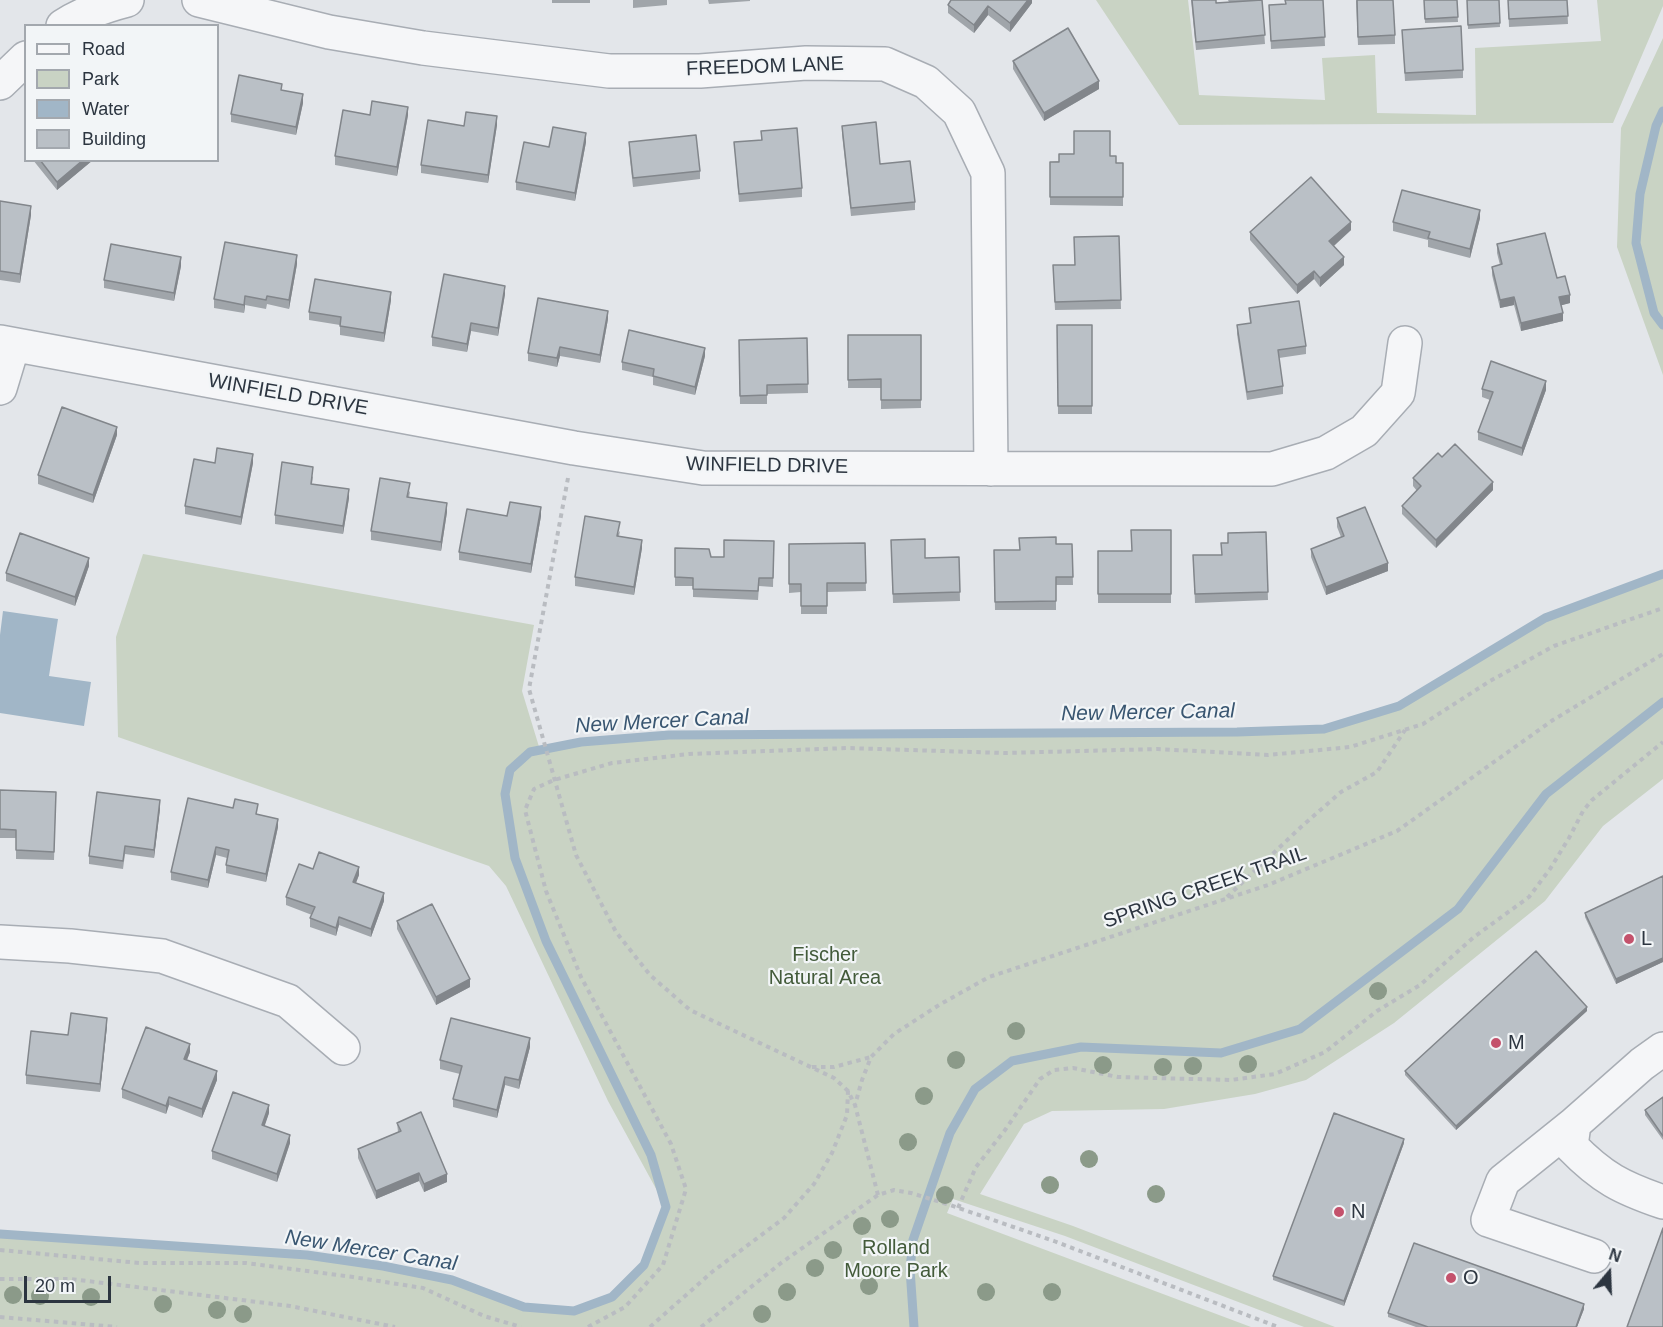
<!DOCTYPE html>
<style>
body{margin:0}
#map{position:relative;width:1663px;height:1327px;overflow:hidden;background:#e3e6ea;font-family:Helvetica,sans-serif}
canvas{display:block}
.legend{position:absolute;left:24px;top:24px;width:195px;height:138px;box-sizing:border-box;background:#f2f5f7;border:2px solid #a3a8ae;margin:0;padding:8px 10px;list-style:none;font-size:18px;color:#2c3540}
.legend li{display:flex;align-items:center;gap:12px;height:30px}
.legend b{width:30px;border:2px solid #a3a8ae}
.north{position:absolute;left:1579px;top:1243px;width:60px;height:60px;-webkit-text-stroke:4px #f2f5f7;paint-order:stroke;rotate:19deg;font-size:16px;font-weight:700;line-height:24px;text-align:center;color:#2c3540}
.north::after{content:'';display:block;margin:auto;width:21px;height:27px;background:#2c3540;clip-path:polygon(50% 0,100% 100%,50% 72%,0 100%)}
.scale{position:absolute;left:24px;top:1276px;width:87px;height:27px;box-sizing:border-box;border:3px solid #2c3540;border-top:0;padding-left:8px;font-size:18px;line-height:21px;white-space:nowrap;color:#2c3540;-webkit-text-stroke:4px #f2f5f7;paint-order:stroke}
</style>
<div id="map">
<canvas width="1663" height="1327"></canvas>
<ul class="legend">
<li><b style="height:8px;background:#f5f6f8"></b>Road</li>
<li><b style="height:16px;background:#c9d3c4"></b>Park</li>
<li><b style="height:16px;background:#a1b6c7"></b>Water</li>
<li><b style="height:16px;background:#bac0c6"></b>Building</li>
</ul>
<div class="north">N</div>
<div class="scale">20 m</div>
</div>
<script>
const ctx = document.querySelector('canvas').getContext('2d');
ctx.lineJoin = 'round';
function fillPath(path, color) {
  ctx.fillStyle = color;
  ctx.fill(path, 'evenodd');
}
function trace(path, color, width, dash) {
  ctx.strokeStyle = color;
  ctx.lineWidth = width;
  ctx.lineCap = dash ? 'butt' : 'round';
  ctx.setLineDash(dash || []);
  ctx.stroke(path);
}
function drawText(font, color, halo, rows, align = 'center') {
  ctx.font = font + ' Helvetica,sans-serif';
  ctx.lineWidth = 4.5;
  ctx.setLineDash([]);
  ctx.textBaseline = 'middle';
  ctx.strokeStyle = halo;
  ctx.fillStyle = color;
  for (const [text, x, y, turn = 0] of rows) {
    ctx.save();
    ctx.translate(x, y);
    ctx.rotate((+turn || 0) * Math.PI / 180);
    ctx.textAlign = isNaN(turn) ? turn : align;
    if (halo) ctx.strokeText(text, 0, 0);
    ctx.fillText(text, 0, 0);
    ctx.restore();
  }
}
const green = new Path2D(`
 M 1096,0 L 1188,0 L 1199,95 L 1325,100 L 1322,58 L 1375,55 L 1377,113 L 1476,115 L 1475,48 L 1601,41 L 1597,0 L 1663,0 L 1663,6 L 1613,123 L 1179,125 Z
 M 1663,38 L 1663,375 L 1617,247 L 1621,128 Z
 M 143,554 L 534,625 L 522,691 L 540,750 L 581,742 L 669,735 L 1237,732 L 1324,729 L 1399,706 L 1545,618 L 1663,574 L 1663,779 L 1603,826 L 1545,901 L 1394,1023 L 1306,1080 L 1255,1094 L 1164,1109 L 1052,1111 L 1024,1124 L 980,1194 L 1073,1226 L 1335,1327 L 1304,1327 L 1065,1236 L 953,1199 L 947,1213 L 1251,1327 L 0,1327 L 0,1234 L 307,1255 L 383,1266 L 452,1280 L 524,1307 L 574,1311 L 612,1297 L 644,1265 L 666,1207 L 608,1101 L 506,886 L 489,866 L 118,737 L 116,637 Z`);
const water = new Path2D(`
 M 3,611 L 58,619 L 49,676 L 91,682 L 84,726 L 0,713 L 0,635 Z`);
const stream = new Path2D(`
 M 1663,111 L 1656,126 L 1640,194 L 1636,243 L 1654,313 L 1663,325
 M 0,1234 L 307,1255 L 383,1266 L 452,1280 L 524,1307 L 574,1311 L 612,1297 L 644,1265 L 666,1207 L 651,1155 L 546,941 L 515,858 L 505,794 L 510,770 L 530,752 L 581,742 L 669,735 L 1237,732 L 1324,729 L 1399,706 L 1545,618 L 1663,574
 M 914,1327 L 910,1269 L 913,1240 L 950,1133 L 975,1089 L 1012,1061 L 1081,1047 L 1221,1053 L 1300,1029 L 1458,909 L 1546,794 L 1663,702`);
const path = new Path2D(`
 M 568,478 L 529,689 L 576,855 L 616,932 L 650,975 L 690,1010 L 834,1078 L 848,1091 L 855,1105
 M 1227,897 L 1301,827 L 1341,792 L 1377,772 L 1405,730
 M 812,1067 L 834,1067 L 871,1057
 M 878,1195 L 855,1105 L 862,1080 L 871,1057 L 894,1034 L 939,1005 L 989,977 L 1268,885 L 1397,831 L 1553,720 L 1663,654
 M 958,1208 L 976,1167 L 1005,1130 L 1040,1079 L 1054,1070 L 1073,1068 L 1118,1077 L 1231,1080 L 1275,1074 L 1325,1052 L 1377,1011 L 1420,985 L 1474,937 L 1529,897 L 1550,869 L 1569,838 L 1583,811 L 1592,800 L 1663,742
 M 0,1250 L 140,1263 L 246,1263 L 353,1277 L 423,1288 L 484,1316 L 521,1327
 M 0,1279 L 71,1279 L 290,1306 L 395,1327
 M 0,1317 L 117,1327
 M 588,1327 L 625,1307 L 663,1265 L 686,1189 L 671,1144 L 581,977 L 546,891 L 525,810 L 534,789 L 554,780 L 612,763 L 689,754 L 847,748 L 1005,753 L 1158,749 L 1268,755 L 1350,747 L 1423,724 L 1490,681 L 1554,646 L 1663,608
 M 650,1327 L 712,1272 L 784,1218 L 814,1184 L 832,1153 L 847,1115 L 848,1091
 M 701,1327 L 781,1263 L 878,1195 L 894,1190 L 911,1193 L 950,1205 L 1054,1241 L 1278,1327`);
const minor = new Path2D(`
 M 199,0 L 329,32 L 423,48 L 609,71 L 700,71 L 806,63 L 885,64 L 926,82 L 959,112 L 988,173 L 991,469
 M 63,26 C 83,13 104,6 127,0
 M 0,83 L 26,58
 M 0,342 L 574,448 L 703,468 L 1272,469 L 1326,453 L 1364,431 L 1398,393 L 1405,343
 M 0,388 L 13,345
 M 0,942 L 70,946 L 162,956 L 288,1001 L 343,1048
 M 1663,1049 L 1642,1064 L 1574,1124 L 1571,1146 C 1602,1178 1622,1188 1663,1202
 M 1574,1124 L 1503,1181 L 1488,1220 L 1594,1256`);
const trees = [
 [1378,991],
 [1016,1031],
 [956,1060],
 [1248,1064],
 [1103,1065],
 [1193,1066],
 [1163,1067],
 [924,1096],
 [908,1142],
 [1089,1159],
 [1050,1185],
 [1156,1194],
 [945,1195],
 [890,1219],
 [862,1226],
 [833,1250],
 [815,1268],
 [869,1286],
 [787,1292],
 [986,1292],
 [1052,1292],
 [13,1295],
 [40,1296],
 [91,1297],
 [163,1304],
 [217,1310],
 [243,1314],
 [762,1314]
];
const wall = new Path2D(`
 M 552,0 L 590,0 L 590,3 L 552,3 Z
 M 633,0 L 667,0 L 667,5 L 633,8 Z
 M 708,0 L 750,0 L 750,1 L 709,4 Z
 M 1032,0 L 1032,3 L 1010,32 L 988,15 L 974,33 L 948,13 L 948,5 Z
 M 1191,0 L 1216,0 L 1216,3 L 1229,2 L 1228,0 L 1262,0 L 1265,44 L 1196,50 Z
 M 1285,0 L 1323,0 L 1325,46 L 1271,49 L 1269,5 L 1285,4 Z
 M 1356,0 L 1395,35 L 1395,44 L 1358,45 Z
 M 1424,0 L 1457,0 L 1458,22 L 1425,23 Z
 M 1467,0 L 1499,0 L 1500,27 L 1468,29 Z
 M 1508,0 L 1567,0 L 1568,24 L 1509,27 Z
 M 1402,30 L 1463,70 L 1463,78 L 1405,81 Z
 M 1013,61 L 1099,89 L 1044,121 L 1013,69 Z
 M 282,91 L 303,103 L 296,135 L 231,122 L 231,114 Z
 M 370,115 L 408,115 L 397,176 L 335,165 L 335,156 Z
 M 497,125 L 488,183 L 421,173 L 421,165 L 464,126 Z
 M 842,126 L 880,164 L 915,202 L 915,210 L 851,216 L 842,134 Z
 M 761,131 L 802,188 L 802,197 L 739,202 L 734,142 L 761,140 Z
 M 586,142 L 575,201 L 516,190 L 516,182 L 549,147 Z
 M 629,142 L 700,171 L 700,179 L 633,187 L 629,151 Z
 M 1110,156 L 1116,163 L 1123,163 L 1123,206 L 1050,205 L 1050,162 Z
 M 33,160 L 93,160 L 57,190 Z
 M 0,201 L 31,215 L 20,283 L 0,280 Z
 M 1480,218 L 1470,258 L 1428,247 L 1428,240 L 1393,231 L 1393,222 Z
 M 1351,230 L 1334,246 L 1344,265 L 1320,287 L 1314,279 L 1297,294 L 1250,240 L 1250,232 Z
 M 1119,236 L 1121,309 L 1055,310 L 1053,265 L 1074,265 Z
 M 1497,244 L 1557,278 L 1570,303 L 1561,305 L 1563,321 L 1521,331 L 1514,305 L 1500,308 L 1492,275 L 1492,267 L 1500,265 L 1497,253 Z
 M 297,264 L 289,309 L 267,304 L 266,309 L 245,305 L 244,313 L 214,308 L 214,299 Z
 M 181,266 L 174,301 L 104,288 L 104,280 Z
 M 505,294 L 498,336 L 471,331 L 467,352 L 432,346 L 432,337 Z
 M 391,300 L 384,342 L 340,335 L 340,325 L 309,320 L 309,312 Z
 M 1249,308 L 1306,346 L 1306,354 L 1279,358 L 1283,386 L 1283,394 L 1247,400 L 1237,334 L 1237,325 L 1250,324 Z
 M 608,319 L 600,363 L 560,356 L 557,367 L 528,361 L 528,353 Z
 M 1057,325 L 1092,325 L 1092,414 L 1058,414 Z
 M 848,335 L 921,335 L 921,408 L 881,409 L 881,388 L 848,388 Z
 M 807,338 L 808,393 L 767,394 L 767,404 L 740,404 L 739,340 Z
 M 705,356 L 695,395 L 653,385 L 653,377 L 622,370 L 622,362 Z
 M 1482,389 L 1546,390 L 1522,456 L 1478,440 L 1478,432 L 1490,400 L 1482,397 Z
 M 117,435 L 93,503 L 38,484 L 38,475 Z
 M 1442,457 L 1493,490 L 1436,548 L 1402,514 L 1402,506 L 1417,491 L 1413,486 L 1413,478 Z
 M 215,463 L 253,463 L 241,525 L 185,514 L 185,506 Z
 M 313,476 L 312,484 L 349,498 L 343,534 L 275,524 L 275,515 Z
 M 410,491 L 409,498 L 447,512 L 441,551 L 371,540 L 371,531 Z
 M 507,516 L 541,516 L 531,573 L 459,560 L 459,552 Z
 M 1337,518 L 1388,571 L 1326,595 L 1311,557 L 1311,549 L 1341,537 L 1337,527 Z
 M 1171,530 L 1171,603 L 1098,603 L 1098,551 L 1132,551 Z
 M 620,531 L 619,536 L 642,548 L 634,595 L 575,586 L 575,577 Z
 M 1266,532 L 1268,600 L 1195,603 L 1193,555 L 1221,555 L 1228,543 Z
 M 891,540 L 925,558 L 959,557 L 960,601 L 893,603 Z
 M 774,541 L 773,587 L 759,586 L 758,600 L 693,597 L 693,586 L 675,586 L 675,548 L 711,557 L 724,557 Z
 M 865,543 L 866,591 L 827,592 L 827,614 L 801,614 L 801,592 L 789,593 L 789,544 Z
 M 1056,544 L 1072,544 L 1073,585 L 1056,585 L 1056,610 L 995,610 L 994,550 L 1020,550 Z
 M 89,566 L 75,606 L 6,581 L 6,573 Z
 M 0,790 L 56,792 L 54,860 L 16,859 L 16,838 L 0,838 Z
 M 160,809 L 154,858 L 125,854 L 123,869 L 89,864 L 89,856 Z
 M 258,814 L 278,827 L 266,882 L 226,873 L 226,865 L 227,858 L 216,855 L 208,888 L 171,880 L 171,872 Z
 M 313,869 L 359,875 L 356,883 L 384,901 L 371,937 L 339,925 L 336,936 L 310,927 L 310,918 L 312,915 L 286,905 L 286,897 Z
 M 1663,876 L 1663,962 L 1616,984 L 1585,917 L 1585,913 Z
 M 397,921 L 470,987 L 436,1005 L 397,929 Z
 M 1587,1011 L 1456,1130 L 1405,1075 L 1405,1071 Z
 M 107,1026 L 100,1092 L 26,1084 L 26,1075 L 68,1035 Z
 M 530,1047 L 519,1089 L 505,1085 L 497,1118 L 453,1107 L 453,1099 L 460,1074 L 440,1069 L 440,1060 Z
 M 190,1052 L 187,1060 L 217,1080 L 202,1118 L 169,1105 L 166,1114 L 122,1098 L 122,1089 Z
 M 1663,1097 L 1663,1140 L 1645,1115 L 1645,1110 Z
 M 269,1113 L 264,1126 L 290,1143 L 277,1182 L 212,1159 L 212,1151 Z
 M 397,1123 L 447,1182 L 424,1192 L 419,1181 L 376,1199 L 358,1158 L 358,1149 L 398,1132 Z
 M 1404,1143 L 1344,1306 L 1273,1280 L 1273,1276 Z
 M 1584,1309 L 1577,1327 L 1416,1327 L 1388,1317 L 1388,1313 Z`);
const shadedWall = new Path2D(`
 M 1028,0 L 1032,0 L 1032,3 L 1010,32 L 1010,23 Z
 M 988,6 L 988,15 L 974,33 L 974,25 Z
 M 1099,81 L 1099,89 L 1044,121 L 1044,113 Z
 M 303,94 L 303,103 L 296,135 L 296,127 Z
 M 408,107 L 408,115 L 397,176 L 397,167 Z
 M 497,116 L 497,125 L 488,183 L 488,175 Z
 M 586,133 L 586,142 L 575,201 L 575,193 Z
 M 83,160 L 93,160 L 57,190 L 57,182 Z
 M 31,206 L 31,215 L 20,283 L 20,274 Z
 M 1480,210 L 1480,218 L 1470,258 L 1470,249 Z
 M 1351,222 L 1351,230 L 1329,250 L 1329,241 Z
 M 297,255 L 297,264 L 289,309 L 289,300 Z
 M 181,257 L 181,266 L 174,301 L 174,293 Z
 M 1344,257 L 1344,265 L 1320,287 L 1320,278 Z
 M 1314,271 L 1314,279 L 1297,294 L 1297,285 Z
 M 505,286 L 505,294 L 498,336 L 498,328 Z
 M 391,292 L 391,300 L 384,342 L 384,333 Z
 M 1570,295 L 1570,303 L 1559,306 L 1559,297 Z
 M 245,296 L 245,305 L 244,313 L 244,305 Z
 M 1514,297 L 1514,305 L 1500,308 L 1500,300 Z
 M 608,311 L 608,319 L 600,363 L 600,355 Z
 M 1563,313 L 1563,321 L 1521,331 L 1521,323 Z
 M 471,323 L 471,331 L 467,352 L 467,344 Z
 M 560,347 L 560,356 L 557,367 L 557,358 Z
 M 705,348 L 705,356 L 695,395 L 695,387 Z
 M 1546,381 L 1546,390 L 1522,456 L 1522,448 Z
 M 117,427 L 117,435 L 93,503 L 93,495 Z
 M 253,454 L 253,463 L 241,525 L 241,517 Z
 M 1493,482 L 1493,490 L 1436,548 L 1436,540 Z
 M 349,489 L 349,498 L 343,534 L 343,526 Z
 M 447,503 L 447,512 L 441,551 L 441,542 Z
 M 541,507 L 541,516 L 531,573 L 531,564 Z
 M 642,540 L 642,548 L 634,595 L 634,587 Z
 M 89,558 L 89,566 L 75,606 L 75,597 Z
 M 1388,563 L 1388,571 L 1326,595 L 1326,587 Z
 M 160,800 L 160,809 L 154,858 L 154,850 Z
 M 278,819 L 278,827 L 266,882 L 266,874 Z
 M 216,847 L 216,855 L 208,888 L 208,880 Z
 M 359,867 L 359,875 L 353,890 L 353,882 Z
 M 384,893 L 384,901 L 371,937 L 371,929 Z
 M 339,917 L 339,925 L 336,936 L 336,928 Z
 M 1663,958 L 1663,962 L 1616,984 L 1616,979 Z
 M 470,979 L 470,987 L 436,1005 L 436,997 Z
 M 1587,1007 L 1587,1011 L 1456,1130 L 1456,1126 Z
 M 107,1018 L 107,1026 L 100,1092 L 100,1084 Z
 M 530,1038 L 530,1047 L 519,1089 L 519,1080 Z
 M 190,1044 L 190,1052 L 184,1067 L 184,1059 Z
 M 217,1071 L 217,1080 L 202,1118 L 202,1109 Z
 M 505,1077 L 505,1085 L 497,1118 L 497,1110 Z
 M 169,1097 L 169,1105 L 166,1114 L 166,1106 Z
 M 269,1105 L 269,1113 L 262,1134 L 262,1125 Z
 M 290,1135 L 290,1143 L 277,1182 L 277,1174 Z
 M 1404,1139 L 1404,1143 L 1344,1306 L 1344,1301 Z
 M 419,1173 L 419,1181 L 376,1199 L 376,1191 Z
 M 447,1174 L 447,1182 L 424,1192 L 424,1184 Z
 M 1584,1304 L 1584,1309 L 1577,1327 L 1576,1327 Z`);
const building = new Path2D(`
 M 951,0 L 1028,0 L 1010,23 L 988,6 L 974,25 L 948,5 Z
 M 1192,0 L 1216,0 L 1216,3 L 1262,0 L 1265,35 L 1196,42 Z
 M 1285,0 L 1323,0 L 1325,37 L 1271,41 L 1269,5 L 1286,4 Z
 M 1357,0 L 1393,0 L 1395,35 L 1358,37 Z
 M 1424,0 L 1457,0 L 1458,17 L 1425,19 Z
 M 1467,0 L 1499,0 L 1500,23 L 1468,25 Z
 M 1508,0 L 1567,0 L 1568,16 L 1509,19 Z
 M 1461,26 L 1463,70 L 1405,73 L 1402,30 Z
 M 1068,28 L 1099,81 L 1044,113 L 1013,61 Z
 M 239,75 L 282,84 L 281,90 L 303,94 L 296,127 L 231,114 Z
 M 372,101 L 408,107 L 397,167 L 335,156 L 343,110 L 370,115 Z
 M 466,112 L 497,116 L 488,175 L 421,165 L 428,120 L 464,126 Z
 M 876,122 L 880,164 L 910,161 L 915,202 L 851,208 L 842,126 Z
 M 553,127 L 586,133 L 575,193 L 516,182 L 524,142 L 549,147 Z
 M 797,128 L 802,188 L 739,194 L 734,142 L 762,140 L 761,131 Z
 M 1074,131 L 1110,131 L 1110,156 L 1116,156 L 1116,163 L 1123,163 L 1123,197 L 1050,197 L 1050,162 L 1059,162 L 1059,154 L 1074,154 Z
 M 696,135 L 700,171 L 633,178 L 629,142 Z
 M 40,160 L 83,160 L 57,182 Z
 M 1311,177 L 1351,222 L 1329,241 L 1344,257 L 1320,278 L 1314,271 L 1297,285 L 1250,232 Z
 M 1402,190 L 1480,210 L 1470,249 L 1428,238 L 1430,232 L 1393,222 Z
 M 0,201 L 31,206 L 20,274 L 0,271 Z
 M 1545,233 L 1557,278 L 1565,276 L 1570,295 L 1559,297 L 1563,313 L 1521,323 L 1514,297 L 1500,300 L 1492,267 L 1502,264 L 1497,244 Z
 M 1119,236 L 1121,300 L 1055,302 L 1053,265 L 1075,265 L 1074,237 Z
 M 225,242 L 297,255 L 289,300 L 267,296 L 266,300 L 245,296 L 244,305 L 214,299 Z
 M 111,244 L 181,257 L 174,293 L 104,280 Z
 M 444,274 L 505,286 L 498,328 L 471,323 L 467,344 L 432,337 Z
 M 315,279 L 391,292 L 384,333 L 340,326 L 341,317 L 309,312 Z
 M 538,298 L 608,311 L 600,355 L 560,347 L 557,358 L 528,353 Z
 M 1299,301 L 1306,346 L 1278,350 L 1283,386 L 1247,392 L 1237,325 L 1251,323 L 1249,308 Z
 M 1057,325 L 1092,325 L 1092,406 L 1058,406 Z
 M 629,330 L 705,348 L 695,387 L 653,376 L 654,369 L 622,362 Z
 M 848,335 L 921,335 L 921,400 L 881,400 L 881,379 L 848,380 Z
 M 807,338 L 808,384 L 767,385 L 767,395 L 740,396 L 739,340 Z
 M 1491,361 L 1546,381 L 1522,448 L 1478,432 L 1493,392 L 1482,389 Z
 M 62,407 L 117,427 L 93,495 L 38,475 Z
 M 1455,444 L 1493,482 L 1436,540 L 1402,506 L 1421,486 L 1413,478 L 1438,453 L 1442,457 Z
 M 217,448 L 253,454 L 241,517 L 185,506 L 194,459 L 215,463 Z
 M 282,462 L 313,467 L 311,484 L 349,489 L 343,526 L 275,515 Z
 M 380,478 L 410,483 L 407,497 L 447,503 L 441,542 L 371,531 Z
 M 510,502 L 541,507 L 531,564 L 459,552 L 467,509 L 507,516 Z
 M 1365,507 L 1388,563 L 1326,587 L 1311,549 L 1344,536 L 1337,518 Z
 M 585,516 L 620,522 L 617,536 L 642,540 L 634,587 L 575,577 Z
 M 1131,530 L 1171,530 L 1171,594 L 1098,594 L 1098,551 L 1132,551 Z
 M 1266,532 L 1268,592 L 1195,594 L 1193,555 L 1222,555 L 1221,543 L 1228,543 L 1228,533 Z
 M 20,533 L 89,558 L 75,597 L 6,573 Z
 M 1056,537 L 1056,544 L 1072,544 L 1073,577 L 1056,577 L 1056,601 L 995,602 L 994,550 L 1020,550 L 1019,538 Z
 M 925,539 L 925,558 L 959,557 L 960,592 L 893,594 L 891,540 Z
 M 724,540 L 774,541 L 773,578 L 759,578 L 758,591 L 693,589 L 693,578 L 675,577 L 675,548 L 709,549 L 711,557 L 724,557 Z
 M 865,543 L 866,583 L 827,583 L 827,606 L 801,606 L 801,584 L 789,584 L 789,544 Z
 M 0,790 L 56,792 L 54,852 L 16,850 L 16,830 L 0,829 Z
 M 97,792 L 160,800 L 154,850 L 125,846 L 123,861 L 89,856 Z
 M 188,798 L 233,808 L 235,799 L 258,804 L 256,814 L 278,819 L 266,874 L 226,865 L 229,850 L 216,847 L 208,880 L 171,872 Z
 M 319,852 L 359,867 L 353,882 L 384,893 L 371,929 L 339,917 L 336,928 L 310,918 L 315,907 L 286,897 L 299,864 L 313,869 Z
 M 1663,876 L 1663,958 L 1616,979 L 1585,913 Z
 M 432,904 L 470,979 L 436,997 L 397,921 Z
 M 1536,951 L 1587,1007 L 1456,1126 L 1405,1071 Z
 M 71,1013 L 107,1018 L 100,1084 L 26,1075 L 31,1031 L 68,1035 Z
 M 451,1018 L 530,1038 L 519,1080 L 505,1077 L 497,1110 L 453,1099 L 462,1066 L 440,1060 Z
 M 146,1027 L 190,1044 L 184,1059 L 217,1071 L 202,1109 L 169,1097 L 166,1106 L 122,1089 Z
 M 233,1092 L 269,1105 L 262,1125 L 290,1135 L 277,1174 L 212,1151 Z
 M 1663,1097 L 1663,1136 L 1645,1110 Z
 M 421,1112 L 447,1174 L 424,1184 L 419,1173 L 376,1191 L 358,1149 L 401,1131 L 397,1123 Z
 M 1334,1113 L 1404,1139 L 1344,1301 L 1273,1276 Z
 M 1663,1228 L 1663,1327 L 1627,1327 Z
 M 1414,1243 L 1584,1304 L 1576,1327 L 1428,1327 L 1388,1313 Z`);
const markers = [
 [1629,939,6,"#c4526c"],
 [1496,1043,6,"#c4526c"],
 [1339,1212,6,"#c4526c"],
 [1451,1278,6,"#c4526c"]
];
const streetNames = [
 ["FREEDOM LANE",765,67,-2],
 ["WINFIELD DRIVE",288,395,10],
 ["WINFIELD DRIVE",767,466,1],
 ["SPRING CREEK TRAIL",1205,888,-19]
];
const poiNames = [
 ["L",1641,939],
 ["M",1508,1043],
 ["N",1351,1212],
 ["O",1463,1278]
];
const parkNames = [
 ["Fischer",825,955],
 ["Natural Area",825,978],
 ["Rolland",896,1248],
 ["Moore Park",896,1271]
];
const waterNames = [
 ["New Mercer Canal",1148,713,-1],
 ["New Mercer Canal",662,722,-3],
 ["New Mercer Canal",371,1251,9]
];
fillPath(green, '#c9d3c4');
fillPath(water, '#a1b6c7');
trace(stream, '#a1b6c7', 9);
trace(minor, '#a8adb4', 36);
trace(path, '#b9bcc1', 4, [4.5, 4.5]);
trace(minor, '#f5f6f8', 33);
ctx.fillStyle = '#8b9a89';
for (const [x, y] of trees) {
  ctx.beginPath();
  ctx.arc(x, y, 9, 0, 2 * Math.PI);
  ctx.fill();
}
fillPath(wall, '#a0a5aa');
fillPath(shadedWall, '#82868b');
fillPath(building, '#bac0c6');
trace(building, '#82868b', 1.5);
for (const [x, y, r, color] of markers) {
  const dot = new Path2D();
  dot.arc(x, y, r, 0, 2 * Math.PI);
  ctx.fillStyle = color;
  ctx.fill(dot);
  trace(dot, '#f2f5f7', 2);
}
drawText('20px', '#2c3540', '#f2f5f7', streetNames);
drawText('20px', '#2c3540', '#f2f5f7', poiNames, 'left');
drawText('20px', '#435b3a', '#f2f5f7', parkNames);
drawText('italic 21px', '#395671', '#f2f5f7', waterNames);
</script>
